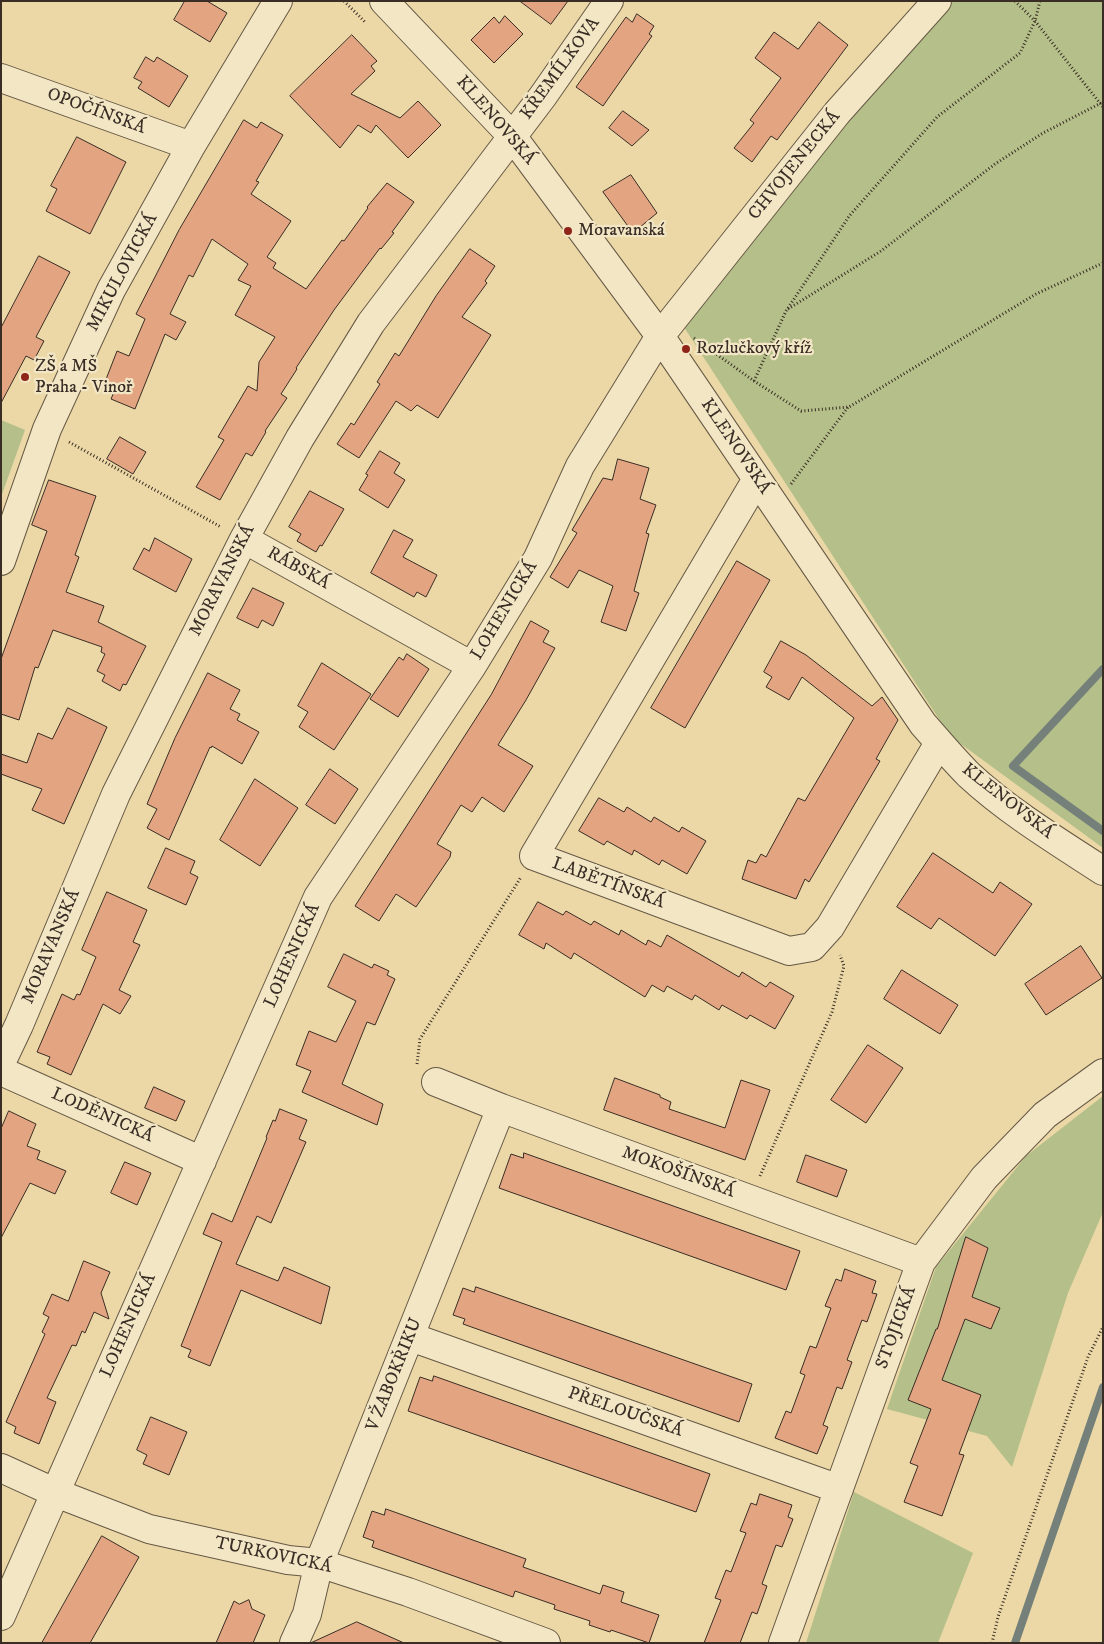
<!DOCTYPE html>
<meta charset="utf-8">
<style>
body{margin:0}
#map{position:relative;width:1104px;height:1644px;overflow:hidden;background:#ebd8a6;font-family:"IM FELL DW Pica",serif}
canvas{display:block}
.frame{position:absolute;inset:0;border:2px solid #392d25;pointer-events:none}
</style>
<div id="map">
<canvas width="1104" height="1644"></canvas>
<div class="frame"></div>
</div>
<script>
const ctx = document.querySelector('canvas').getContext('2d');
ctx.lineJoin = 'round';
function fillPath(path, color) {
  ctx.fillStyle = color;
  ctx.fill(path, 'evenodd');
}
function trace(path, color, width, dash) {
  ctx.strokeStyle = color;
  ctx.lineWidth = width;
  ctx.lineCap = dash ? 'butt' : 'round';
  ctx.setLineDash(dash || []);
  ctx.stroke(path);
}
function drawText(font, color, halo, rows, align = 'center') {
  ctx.font = font + ' "IM FELL DW Pica",serif';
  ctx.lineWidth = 4.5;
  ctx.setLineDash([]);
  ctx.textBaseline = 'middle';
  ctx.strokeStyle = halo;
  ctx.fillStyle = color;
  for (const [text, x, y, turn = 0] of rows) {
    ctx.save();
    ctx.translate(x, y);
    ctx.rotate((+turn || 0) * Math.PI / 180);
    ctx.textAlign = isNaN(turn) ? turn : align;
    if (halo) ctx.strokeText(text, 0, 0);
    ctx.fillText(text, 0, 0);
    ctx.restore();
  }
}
const green = new Path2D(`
 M 953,1 L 1103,1 L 1103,848 L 950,736 L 678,318 Z
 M 1,420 L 25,430 L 1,497 Z
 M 1103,1096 L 1103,1212 L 1068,1293 L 1012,1467 L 987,1436 L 887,1409 L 936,1267 L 1026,1156 Z
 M 854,1492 L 973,1553 L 938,1643 L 806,1643 Z`);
const stream = new Path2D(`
 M 1103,669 L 1013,766 L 1103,831
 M 1015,1643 L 1103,1387`);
const building = new Path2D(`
 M 185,1 L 207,1 L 227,13 L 210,42 L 174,20 Z
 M 520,1 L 568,1 L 551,24 Z
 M 637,14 L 654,26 L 649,34 L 652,36 L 603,106 L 576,87 L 626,17 L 632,22 Z
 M 505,16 L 523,34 L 494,63 L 471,40 L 494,17 L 499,23 Z
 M 819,22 L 848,45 L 777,140 L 771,136 L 752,162 L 734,148 L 754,123 L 750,120 L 781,78 L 755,58 L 774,32 L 798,49 Z
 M 352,35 L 377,61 L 371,66 L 375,71 L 351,94 L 400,118 L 418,101 L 441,125 L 408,158 L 376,125 L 371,133 L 358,125 L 340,148 L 290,96 Z
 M 146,57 L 154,62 L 157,57 L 188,76 L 169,107 L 138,88 L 142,82 L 134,78 Z
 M 623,111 L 649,130 L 632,146 L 609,128 Z
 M 244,120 L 257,128 L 261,122 L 283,135 L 256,181 L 259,182 L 251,194 L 291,221 L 267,257 L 276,263 L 273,268 L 306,289 L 342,240 L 344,241 L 368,208 L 367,207 L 387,183 L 414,202 L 392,232 L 394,233 L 381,249 L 380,248 L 334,310 L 296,368 L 297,369 L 281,394 L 287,398 L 265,431 L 266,432 L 252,456 L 246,453 L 220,500 L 196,487 L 224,440 L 218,437 L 248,386 L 257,391 L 259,362 L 275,337 L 235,315 L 251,286 L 238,280 L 248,264 L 212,239 L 193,277 L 189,275 L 170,314 L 186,322 L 176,340 L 165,334 L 135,409 L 111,399 L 114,392 L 103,387 L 117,351 L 129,356 L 145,319 L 136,314 L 179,230 Z
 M 77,137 L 126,162 L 90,234 L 46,211 L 57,189 L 51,186 Z
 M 631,175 L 657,213 L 633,233 L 603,192 Z
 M 470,249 L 495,266 L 485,281 L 487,283 L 462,317 L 491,335 L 438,418 L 417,405 L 411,411 L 396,401 L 359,458 L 337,444 L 351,423 L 354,425 L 380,384 L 377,382 L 395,353 L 399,356 L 436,296 Z
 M 39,256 L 70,272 L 36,337 L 44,341 L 34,360 L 26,356 L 1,403 L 1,328 Z
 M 120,437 L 146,452 L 133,474 L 107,459 Z
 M 380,451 L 400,463 L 394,473 L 405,480 L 388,508 L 359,490 L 368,475 L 366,474 Z
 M 618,459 L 649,468 L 640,499 L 656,505 L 646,533 L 649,534 L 634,591 L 639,593 L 626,631 L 601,622 L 613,586 L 579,570 L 568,588 L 550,577 L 577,533 L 572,530 L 603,478 L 612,480 Z
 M 49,480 L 96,496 L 75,555 L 79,557 L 66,592 L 104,606 L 98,622 L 146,646 L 126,685 L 123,684 L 120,691 L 102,681 L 105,675 L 97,671 L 105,654 L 101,652 L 102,647 L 53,630 L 38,668 L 35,667 L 19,720 L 1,714 L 1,659 L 47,531 L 32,525 Z
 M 310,491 L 344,509 L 322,546 L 320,545 L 316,552 L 297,541 L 301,534 L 289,527 Z
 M 394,530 L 413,540 L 403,557 L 437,575 L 426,597 L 417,592 L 414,597 L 371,573 Z
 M 155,538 L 192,559 L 176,592 L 133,569 L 144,548 L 149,551 Z
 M 737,561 L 770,580 L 685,728 L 651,708 Z
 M 253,588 L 284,603 L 273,626 L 262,620 L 258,628 L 237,618 Z
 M 531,621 L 549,631 L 543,642 L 555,648 L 526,700 L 498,745 L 533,766 L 504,812 L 482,797 L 472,812 L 461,805 L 437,844 L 451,852 L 450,857 L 416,907 L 396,894 L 379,921 L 355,906 L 491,695 Z
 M 781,641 L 806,655 L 872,706 L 882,697 L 898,720 L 876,759 L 880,761 L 809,882 L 805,879 L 796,899 L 742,879 L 748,860 L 756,863 L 761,854 L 766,857 L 798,798 L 805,801 L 854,718 L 802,677 L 789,700 L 766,687 L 772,677 L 764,672 Z
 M 407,654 L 429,669 L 398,717 L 370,699 L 399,657 L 403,660 Z
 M 322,663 L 371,694 L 334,750 L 299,727 L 308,712 L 298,706 Z
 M 208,673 L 240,690 L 230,709 L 240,714 L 237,720 L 259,732 L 242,764 L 212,746 L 211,748 L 210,747 L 169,840 L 147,828 L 157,809 L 147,804 L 175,738 Z
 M 68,708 L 107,727 L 64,824 L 32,810 L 42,789 L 1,774 L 1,754 L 27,763 L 38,733 L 52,739 Z
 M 330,769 L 358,789 L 335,824 L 306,805 Z
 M 255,779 L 298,808 L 260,866 L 220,840 Z
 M 599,798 L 624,812 L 627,807 L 651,822 L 654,817 L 679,832 L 682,827 L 706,841 L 687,874 L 662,860 L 659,865 L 634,850 L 632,855 L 607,841 L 604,845 L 579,831 Z
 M 166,848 L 195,861 L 190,873 L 198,877 L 186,905 L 148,888 Z
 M 933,853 L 993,893 L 1000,882 L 1032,904 L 995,956 L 939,918 L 931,929 L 897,907 Z
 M 107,892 L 147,910 L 133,942 L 140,945 L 119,990 L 131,996 L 120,1014 L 103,1004 L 71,1075 L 47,1064 L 50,1057 L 37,1052 L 62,994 L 74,1000 L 77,994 L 80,995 L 96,957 L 82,950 Z
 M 538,902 L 563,915 L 566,911 L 591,925 L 594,921 L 619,935 L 621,930 L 646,945 L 648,940 L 661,947 L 667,935 L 739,977 L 742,972 L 766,987 L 770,982 L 794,996 L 775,1029 L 750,1015 L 747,1019 L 722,1005 L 719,1010 L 695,995 L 692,1000 L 667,986 L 664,992 L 652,985 L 645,997 L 574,953 L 571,959 L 546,943 L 544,949 L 519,935 Z
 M 1081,946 L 1102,978 L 1046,1015 L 1025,984 Z
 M 344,954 L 372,968 L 374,964 L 389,971 L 387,975 L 395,979 L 375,1025 L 367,1022 L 342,1084 L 383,1104 L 377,1125 L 302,1092 L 311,1071 L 296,1065 L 309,1031 L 336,1042 L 356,1001 L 328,987 Z
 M 902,970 L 958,1005 L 940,1034 L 884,999 Z
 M 868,1045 L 903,1068 L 866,1123 L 831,1100 Z
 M 615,1078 L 660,1095 L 660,1097 L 671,1102 L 669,1109 L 725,1128 L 741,1080 L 770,1090 L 745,1160 L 604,1110 Z
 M 154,1087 L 185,1101 L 176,1121 L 145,1108 Z
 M 280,1109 L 307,1120 L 299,1139 L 306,1142 L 271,1223 L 257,1216 L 236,1264 L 278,1281 L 284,1267 L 330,1287 L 321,1324 L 241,1290 L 210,1366 L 188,1357 L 191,1350 L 181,1346 L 222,1242 L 203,1234 L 212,1213 L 232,1222 L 267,1138 L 266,1137 L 273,1120 L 275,1121 Z
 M 9,1111 L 36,1124 L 27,1146 L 40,1151 L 37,1159 L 66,1171 L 55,1194 L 30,1183 L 1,1238 L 1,1129 Z
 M 524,1153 L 800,1251 L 786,1290 L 499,1188 L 511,1154 L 523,1158 Z
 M 806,1155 L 847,1170 L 837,1197 L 797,1182 Z
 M 125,1162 L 151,1173 L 137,1205 L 111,1193 Z
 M 966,1237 L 988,1248 L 972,1297 L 1000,1308 L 991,1329 L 965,1319 L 942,1380 L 981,1395 L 959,1454 L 964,1455 L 942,1516 L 904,1502 L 918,1466 L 910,1463 L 931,1409 L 908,1400 L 936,1329 L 937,1329 Z
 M 84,1261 L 110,1272 L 101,1293 L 109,1319 L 94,1312 L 85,1333 L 82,1331 L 76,1346 L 72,1345 L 47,1398 L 56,1402 L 39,1444 L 14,1433 L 16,1427 L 6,1422 L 45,1334 L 42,1332 L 49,1317 L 43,1314 L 52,1294 L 68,1301 Z
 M 845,1269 L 876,1281 L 872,1293 L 877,1294 L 867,1322 L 862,1320 L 847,1360 L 852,1362 L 842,1389 L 837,1387 L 823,1425 L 828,1427 L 817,1454 L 775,1438 L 786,1411 L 791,1413 L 805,1375 L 800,1373 L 810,1346 L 816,1348 L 831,1308 L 825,1306 L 836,1279 L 841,1281 Z
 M 476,1287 L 752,1384 L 739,1422 L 463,1324 L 465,1319 L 453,1315 L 463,1288 L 474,1292 Z
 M 434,1376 L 710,1474 L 696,1512 L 408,1411 L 420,1377 L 432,1381 Z
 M 151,1417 L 187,1432 L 169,1475 L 143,1464 L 147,1455 L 137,1450 Z
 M 760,1494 L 792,1505 L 788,1517 L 793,1519 L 782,1547 L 776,1545 L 762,1584 L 767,1586 L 757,1614 L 752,1612 L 740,1643 L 704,1643 L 721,1600 L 715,1598 L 726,1570 L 731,1572 L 746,1533 L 740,1531 L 751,1503 L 756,1505 Z
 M 386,1509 L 526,1559 L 523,1567 L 600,1594 L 603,1585 L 624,1592 L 621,1602 L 659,1615 L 649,1643 L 611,1630 L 610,1632 L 589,1625 L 590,1621 L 554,1609 L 555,1605 L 515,1591 L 513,1597 L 372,1547 L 374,1541 L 363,1537 L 372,1511 L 384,1515 Z
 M 102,1536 L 139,1557 L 90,1643 L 42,1643 Z
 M 249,1600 L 252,1609 L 265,1615 L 253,1643 L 216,1643 L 234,1601 L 239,1604 Z
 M 357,1622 L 404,1643 L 311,1643 Z`);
const path = new Path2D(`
 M 344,1 L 365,22
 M 1015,1 L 1035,21 L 1103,107
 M 788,309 L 881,251 L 995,164 L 1043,133 L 1103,102
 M 694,338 L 754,381 L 801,411 L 849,407 L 1036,294 L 1103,263
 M 754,381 L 786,311 L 850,215 L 937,117 L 1020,53 L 1035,21 L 1040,1
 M 69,442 L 221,527
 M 791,484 L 848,407
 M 417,1064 L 420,1039 L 521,877
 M 760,1176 L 832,1012 L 844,966 L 840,955
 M 992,1643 L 998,1617 L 1088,1357 L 1103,1327`);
const minor = new Path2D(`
 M 384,1 L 512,136 L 660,336 L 923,724 C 938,741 953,759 969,775 C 1009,812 1057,841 1103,871
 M 1,78 L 191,146
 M 757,479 L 534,856 L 789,951 L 812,947 L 830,927 L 939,743
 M 244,539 L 472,666
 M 1,561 L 47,429 L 111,290 L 191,146 L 278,1
 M 1,1063 L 19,1025 L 116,794 L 244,539 L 300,438 L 371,323 L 543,96 L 609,1
 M 1,1071 L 202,1161
 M 436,1082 L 501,1108 L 921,1262
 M 411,1337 L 839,1489
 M 1,1468 L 56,1493 L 149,1529 L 288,1560 L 319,1563 L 408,1592 L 546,1643
 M 1,1616 L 318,897 L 472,666 L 538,558 L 580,466 L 660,336 L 837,113 L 937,1
 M 294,1643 L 307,1614 L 319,1563 L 501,1108
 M 783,1643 L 921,1262 L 984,1178 L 1045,1115 L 1103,1073`);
const markers = [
 [568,231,5,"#8f2418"],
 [686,349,5,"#8f2418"],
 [25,377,5,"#8f2418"]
];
const streetNames = [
 ["KŘEMÍLKOVA",561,69,-54],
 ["OPOČÍNSKÁ",96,112,20],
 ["KLENOVSKÁ",495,121,49],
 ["CHVOJENECKÁ",795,166,-51],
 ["MIKULOVICKÁ",123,273,-62],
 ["KLENOVSKÁ",735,447,56],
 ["RÁBSKÁ",298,569,29],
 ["MORAVANSKÁ",223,581,-63],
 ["LOHENICKÁ",505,611,-59],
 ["KLENOVSKÁ",1007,802,38],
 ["LABĚTÍNSKÁ",608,884,20],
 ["MORAVANSKÁ",52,947,-67],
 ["LOHENICKÁ",293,956,-66],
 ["LODĚNICKÁ",102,1116,24],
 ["MOKOŠÍNSKÁ",678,1173,20],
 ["LOHENICKÁ",129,1326,-66],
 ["STOJICKÁ",897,1328,-70],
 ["V ŽABOKŘIKU",395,1375,-68],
 ["PŘELOUČSKÁ",625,1413,19],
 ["TURKOVICKÁ",273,1556,12]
];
const poiNames = [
 ["Moravanská",578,231],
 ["Rozlučkový kříž",696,349],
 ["ZŠ a MŠ",35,367],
 ["Praha - Vinoř",35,388]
];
fillPath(green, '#b4bf89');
trace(stream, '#748079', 8);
fillPath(building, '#e3a481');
trace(building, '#392d25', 1);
trace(minor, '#665845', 30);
trace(path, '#392d25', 3, [1, 2.5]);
trace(minor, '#f2e6c5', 28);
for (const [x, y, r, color] of markers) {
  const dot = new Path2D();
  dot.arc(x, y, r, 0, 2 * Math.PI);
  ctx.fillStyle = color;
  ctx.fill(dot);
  trace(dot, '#f2e6c5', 2);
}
drawText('18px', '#392d25', '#f2e6c5', streetNames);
drawText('18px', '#392d25', '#f2e6c5', poiNames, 'left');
</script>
